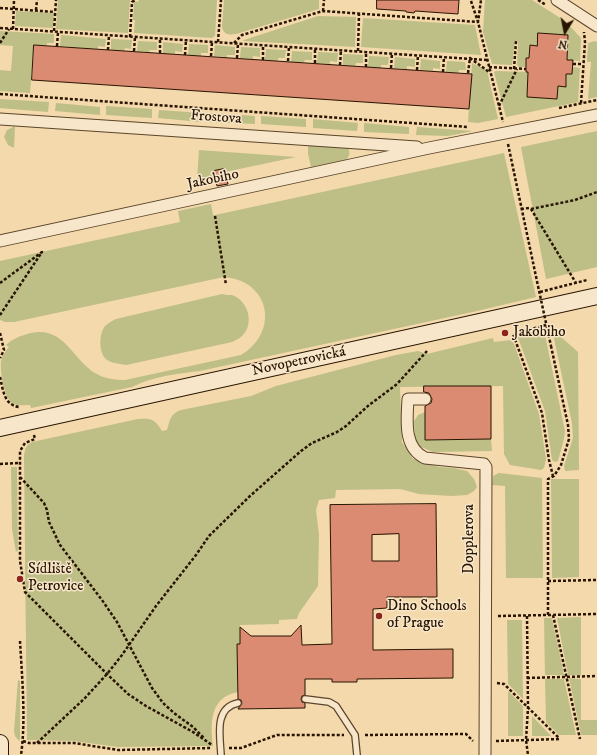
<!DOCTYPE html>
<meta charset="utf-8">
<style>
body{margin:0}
#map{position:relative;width:597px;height:755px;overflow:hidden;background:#f3d9ac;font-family:"IM FELL DW Pica",serif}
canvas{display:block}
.north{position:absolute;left:545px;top:12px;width:40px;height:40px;-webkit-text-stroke:3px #f7e6c9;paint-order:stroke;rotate:190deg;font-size:11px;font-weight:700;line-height:16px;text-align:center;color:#281400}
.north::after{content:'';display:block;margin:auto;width:14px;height:18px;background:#281400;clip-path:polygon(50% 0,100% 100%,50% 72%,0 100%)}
</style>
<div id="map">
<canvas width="597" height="755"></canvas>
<div class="north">N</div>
</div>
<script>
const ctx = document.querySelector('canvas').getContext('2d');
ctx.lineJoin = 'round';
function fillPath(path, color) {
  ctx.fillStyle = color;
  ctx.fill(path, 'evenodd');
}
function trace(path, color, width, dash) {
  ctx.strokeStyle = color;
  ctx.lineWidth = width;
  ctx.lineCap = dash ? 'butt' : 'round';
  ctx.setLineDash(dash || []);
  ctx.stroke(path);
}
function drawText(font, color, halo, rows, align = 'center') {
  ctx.font = font + ' "IM FELL DW Pica",serif';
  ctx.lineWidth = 3;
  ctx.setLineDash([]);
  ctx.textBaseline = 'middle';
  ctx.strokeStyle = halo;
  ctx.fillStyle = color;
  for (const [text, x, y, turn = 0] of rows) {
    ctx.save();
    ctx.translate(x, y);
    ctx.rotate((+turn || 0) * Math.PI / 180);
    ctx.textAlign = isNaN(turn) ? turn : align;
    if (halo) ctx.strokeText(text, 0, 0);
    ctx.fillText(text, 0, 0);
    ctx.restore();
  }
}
const green = new Path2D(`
 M 58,0 L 130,0 L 128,33 L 56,29 Z
 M 139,0 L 217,0 L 215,36 L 212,38 L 134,33 L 135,20 L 133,20 L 134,1 L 138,2 Z
 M 224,0 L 319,0 L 319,9 L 236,34 C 229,35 224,35 222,27 Z
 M 485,0 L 532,0 L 565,21 L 581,38 L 580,61 L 567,60 L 568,35 L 538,33 L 537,46 L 530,46 L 529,58 L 526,58 L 526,67 L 519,67 L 517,65 L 518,41 L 515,41 L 512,65 L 492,64 L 483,32 Z
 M 16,11 L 54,13 L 53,28 L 15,26 Z
 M 318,16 L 356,17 L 355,47 L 243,41 L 244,40 Z
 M 363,18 L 475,25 L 481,55 L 361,47 Z
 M 0,31 L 54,34 L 54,43 L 47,43 L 47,45 L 34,45 L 30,93 L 0,91 L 0,70 L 11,71 L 13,46 L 0,45 Z
 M 61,35 L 106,39 L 105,47 L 98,46 L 98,49 L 60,46 Z
 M 111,39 L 132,40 L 131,49 L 125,48 L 124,51 L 111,50 Z
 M 138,41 L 157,42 L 157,50 L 150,50 L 149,52 L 137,51 Z
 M 595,41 L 597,42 L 597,97 L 588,99 L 591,62 L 587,62 L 588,43 Z
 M 163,42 L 183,44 L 182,52 L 175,51 L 175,54 L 163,53 Z
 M 189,44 L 208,45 L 208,53 L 201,53 L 201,56 L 188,55 Z
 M 215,45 L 235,47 L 235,55 L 227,55 L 227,57 L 214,56 Z
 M 241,47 L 260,48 L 260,57 L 253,56 L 253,59 L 240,58 Z
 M 266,49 L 286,50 L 285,58 L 278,58 L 278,61 L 265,60 Z
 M 292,51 L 312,52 L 312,60 L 305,60 L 304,62 L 291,62 Z
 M 318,52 L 338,53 L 337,62 L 330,61 L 330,64 L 317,63 Z
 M 343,54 L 363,55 L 363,63 L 356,63 L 355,66 L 343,65 Z
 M 369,56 L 389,57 L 388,65 L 381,65 L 381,68 L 368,67 Z
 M 395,57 L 415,59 L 415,67 L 407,66 L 407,69 L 394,68 Z
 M 421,59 L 440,61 L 440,69 L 433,68 L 433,71 L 420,70 Z
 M 447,61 L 465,62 L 466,70 L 459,70 L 458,73 L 446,72 Z
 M 472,63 L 487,70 L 498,119 L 478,123 L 468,122 Z
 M 572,67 L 580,68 L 578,102 L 506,117 L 494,72 L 496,71 L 528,72 L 527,97 L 557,99 L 558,86 L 566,86 L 566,74 Z
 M 0,99 L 49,102 L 48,112 L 0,108 Z
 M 56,103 L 100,107 L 100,115 L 55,111 Z
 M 106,106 L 152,109 L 152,118 L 106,115 Z
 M 159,110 L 202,113 L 201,122 L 158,118 Z
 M 210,113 L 255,116 L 255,124 L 209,122 Z
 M 261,116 L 306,119 L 306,127 L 261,124 Z
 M 313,119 L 358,123 L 357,131 L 313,128 Z
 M 364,123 L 409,127 L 409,134 L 364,132 Z
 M 15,126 L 14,148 L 8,145 L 4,137 L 7,130 Z
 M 417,127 L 473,131 L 448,136 L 416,135 Z
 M 597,131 L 597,267 L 546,279 L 521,147 Z
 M 308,144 L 346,147 L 349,150 C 350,154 349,158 345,160 L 311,167 L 308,154 Z
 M 199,150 L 296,157 L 225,172 L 224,169 L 214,171 L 215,177 L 197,181 Z
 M 504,153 L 536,297 L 477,311 L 200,371 C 176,374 154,376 132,387 L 31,408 L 30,405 C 25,405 19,406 14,404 C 4,400 0,372 1,361 C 2,356 5,352 9,347 L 6,345 C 14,338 20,336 31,333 C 64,326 72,359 95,373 C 105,379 115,380 125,380 L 241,355 C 267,340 275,306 250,286 C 242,280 233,278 224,277 L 14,322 L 5,322 L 0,320 L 0,261 L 180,222 L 178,211 L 211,204 L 213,215 L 215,215 Z
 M 222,294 C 225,295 229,295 232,295 C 249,301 255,325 241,337 C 239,339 235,340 232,342 L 126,365 C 120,364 112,363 107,360 C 98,353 99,334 105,326 C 108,323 112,321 116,319 Z
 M 552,329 L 578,352 L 579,470 L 565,471 L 564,466 L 573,438 L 572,423 Z
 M 544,330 L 565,431 L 564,439 L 558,461 L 555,462 L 552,460 L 545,411 L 517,335 Z
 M 493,338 L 494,342 L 511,340 L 514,344 L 539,414 L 546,459 L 544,468 L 541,470 L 510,465 L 504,454 L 503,386 L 400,387 L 402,442 L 413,459 L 439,467 L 453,468 L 467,471 L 474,479 L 477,487 L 474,491 L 467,495 L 451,496 L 419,494 L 400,489 L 336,490 L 335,498 L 319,500 L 316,510 L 319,535 L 318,586 L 299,613 L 297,619 L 279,620 L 279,624 L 240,625 L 240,644 L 237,644 L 238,692 C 210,697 210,723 213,746 L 118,747 L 73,741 L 27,740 L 24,456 C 25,449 26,445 32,442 L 138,419 C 151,418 155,419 162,431 L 167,430 C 170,420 170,414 181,410 L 251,396 L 276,386 L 396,355 L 418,351 L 427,354 Z
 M 425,412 L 425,440 L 491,439 L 492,451 L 433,452 L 419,446 L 415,440 L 414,421 L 418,415 Z
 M 11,467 L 17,467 L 18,550 L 16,552 L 12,529 Z
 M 499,473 L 542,478 L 543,578 L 506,578 L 505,486 L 492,485 L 493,476 Z
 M 551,479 L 579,479 L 579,577 L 552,578 Z
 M 581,617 L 581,675 L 568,675 L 557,618 Z
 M 544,618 L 552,618 L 564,675 L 545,675 Z
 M 507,620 L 522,620 L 523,699 L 508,684 Z
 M 569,678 L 581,679 L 581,720 L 597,720 L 597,735 L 581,735 Z
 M 545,679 L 564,679 L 576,735 L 559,735 L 546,722 Z
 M 18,680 L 20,681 L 20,738 L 19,741 L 15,736 L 14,731 Z
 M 508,691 L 523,706 L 523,736 L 508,736 Z
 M 532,716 L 551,736 L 532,736 Z`);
const building = new Path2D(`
 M 377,0 L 459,0 L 458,14 L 415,11 L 414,13 L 406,12 L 406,11 L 377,9 Z
 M 538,33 L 568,35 L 567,60 L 573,60 L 572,74 L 566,74 L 566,87 L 558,86 L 557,99 L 527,97 L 528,72 L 526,72 L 526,58 L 529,58 L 530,45 L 537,46 Z
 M 34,45 L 472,74 L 469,109 L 32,80 Z
 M 224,169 L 228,184 L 217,186 L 214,171 Z
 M 424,386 L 491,386 L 491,439 L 425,440 L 425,406 L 431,403 L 432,399 L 429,393 L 424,392 Z
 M 436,504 L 437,597 L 387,597 L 387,608 L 373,609 L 373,650 L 453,649 L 453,678 L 357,679 L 357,682 L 332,682 L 332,679 L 305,679 L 305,695 L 302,696 L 301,699 L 302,702 L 305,703 L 305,708 L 238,709 L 242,703 L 241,700 L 238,699 L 237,644 L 240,644 L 240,627 L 251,636 L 291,636 L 301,625 L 302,645 L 332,644 L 330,505 ZM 399,534 L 399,561 L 372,561 L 372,535 Z`);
const path = new Path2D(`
 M 538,0 L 546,5
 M 471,1 L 478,22 L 503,122
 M 0,8 L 55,12
 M 36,10 L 37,0
 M 323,11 L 324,0
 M 0,28 L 487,60
 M 13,29 L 14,0
 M 54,31 L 56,0
 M 130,37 L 132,2 L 135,0
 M 218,42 L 221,0
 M 0,43 L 9,29
 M 234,43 L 242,35 L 323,11 L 478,22 L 481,0
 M 57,46 L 58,32
 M 108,50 L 109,35
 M 134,51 L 135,37
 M 358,51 L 359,14
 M 160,53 L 160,39
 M 185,55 L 186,40
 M 211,56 L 212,42
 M 237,58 L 238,44
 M 263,60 L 263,45
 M 288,61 L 289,47
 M 315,63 L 315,49
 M 573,64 L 583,64
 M 340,65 L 341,50
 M 366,67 L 366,52
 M 489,67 L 526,69
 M 391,68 L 392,53
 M 514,69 L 516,41
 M 417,70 L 418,55
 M 443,72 L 444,57
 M 468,73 L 470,58 L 489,72
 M 0,94 L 468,127
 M 581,103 L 585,42 L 584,32
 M 499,106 L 517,69
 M 559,108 L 597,100
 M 508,144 L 538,286
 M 521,209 L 529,208 L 531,209 L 576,283
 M 531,209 L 575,200 L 597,192
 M 215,216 L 226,285
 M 0,283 L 42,252 L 0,315
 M 540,292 L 587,280
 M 546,325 L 513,334 L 542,413 L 549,460 L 553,476
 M 0,333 L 4,350 L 0,358
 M 0,377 C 3,390 4,405 19,407
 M 34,435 L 35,439 L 25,443 L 20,451 L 20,561 L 25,592 L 107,674 L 128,694 L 146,706 L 193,732 L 212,745
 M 0,464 L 20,463
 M 20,477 L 44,503 L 47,510 L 49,522 L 60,545 L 102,600 L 117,622 L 152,688 L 163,703 L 174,713 L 193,727 L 204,738
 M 548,581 L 597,580
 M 548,615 L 548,479 L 554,476 L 561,465 L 569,439 L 568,425 L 551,346
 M 553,615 L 580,739
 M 498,616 L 597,614
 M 527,616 L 528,708 L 526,740 L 528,755
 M 20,641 C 22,677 26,720 21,755
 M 527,678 L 597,676
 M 497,683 L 504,684 L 559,738
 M 365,735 L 466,734 L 473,741
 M 23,741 L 29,743 L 74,743 L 118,750 L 212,748
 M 496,741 L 560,739
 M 37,743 L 85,698 L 107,674 L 122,655 L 156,606 L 196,555 L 209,536 L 250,496 L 301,451 L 312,443 L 337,432 L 346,426 L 369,405 L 397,384 L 427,351
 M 229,748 L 241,748 L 277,735 L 344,735`);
const lane = new Path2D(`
 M 305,699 L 329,702 L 336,706 L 355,735 L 357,755
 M 221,755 C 220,735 214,708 238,703`);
const street = new Path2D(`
 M 557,0 L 597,26
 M 0,119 L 417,147
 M 0,241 L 429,148 L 597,115
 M 425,399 L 408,399 C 407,420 403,447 425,458 L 484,464 L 486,467 L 485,755`);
const secondary = new Path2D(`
 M 0,428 L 597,296
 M 0,743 L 0,755`);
const pathBridge = new Path2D(`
 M 538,286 L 551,346`);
const markers = [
 [505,333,4,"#8f2418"],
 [20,579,4,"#8f2418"],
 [379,616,4,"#8f2418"]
];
const streetNames = [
 ["Frostova",216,118,4],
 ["Jakobiho",213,180,-12],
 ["Novopetrovická",299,362,-12],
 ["Dopplerova",470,539,-90]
];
const poiNames = [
 ["Jakobiho",513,333],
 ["Sídliště",28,570],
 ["Petrovice",28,587],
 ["Dino Schools",387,607],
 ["of Prague",387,624]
];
fillPath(green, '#bebe87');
fillPath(building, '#da8b72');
trace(building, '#281400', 1);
trace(lane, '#5b452b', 8);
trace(street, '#5b452b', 13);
trace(secondary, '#281400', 18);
trace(path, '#281400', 2.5, [3, 2]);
trace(lane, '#f7e6c9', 5.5);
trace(street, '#f7e6c9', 11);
trace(secondary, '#f7e6c9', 16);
trace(pathBridge, '#281400', 2.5, [3, 2]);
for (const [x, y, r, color] of markers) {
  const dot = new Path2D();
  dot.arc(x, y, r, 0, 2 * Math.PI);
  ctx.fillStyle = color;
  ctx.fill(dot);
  trace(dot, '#f7e6c9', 1.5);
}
drawText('15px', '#281400', '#f7e6c9', streetNames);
drawText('15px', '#281400', '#f7e6c9', poiNames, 'left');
</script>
